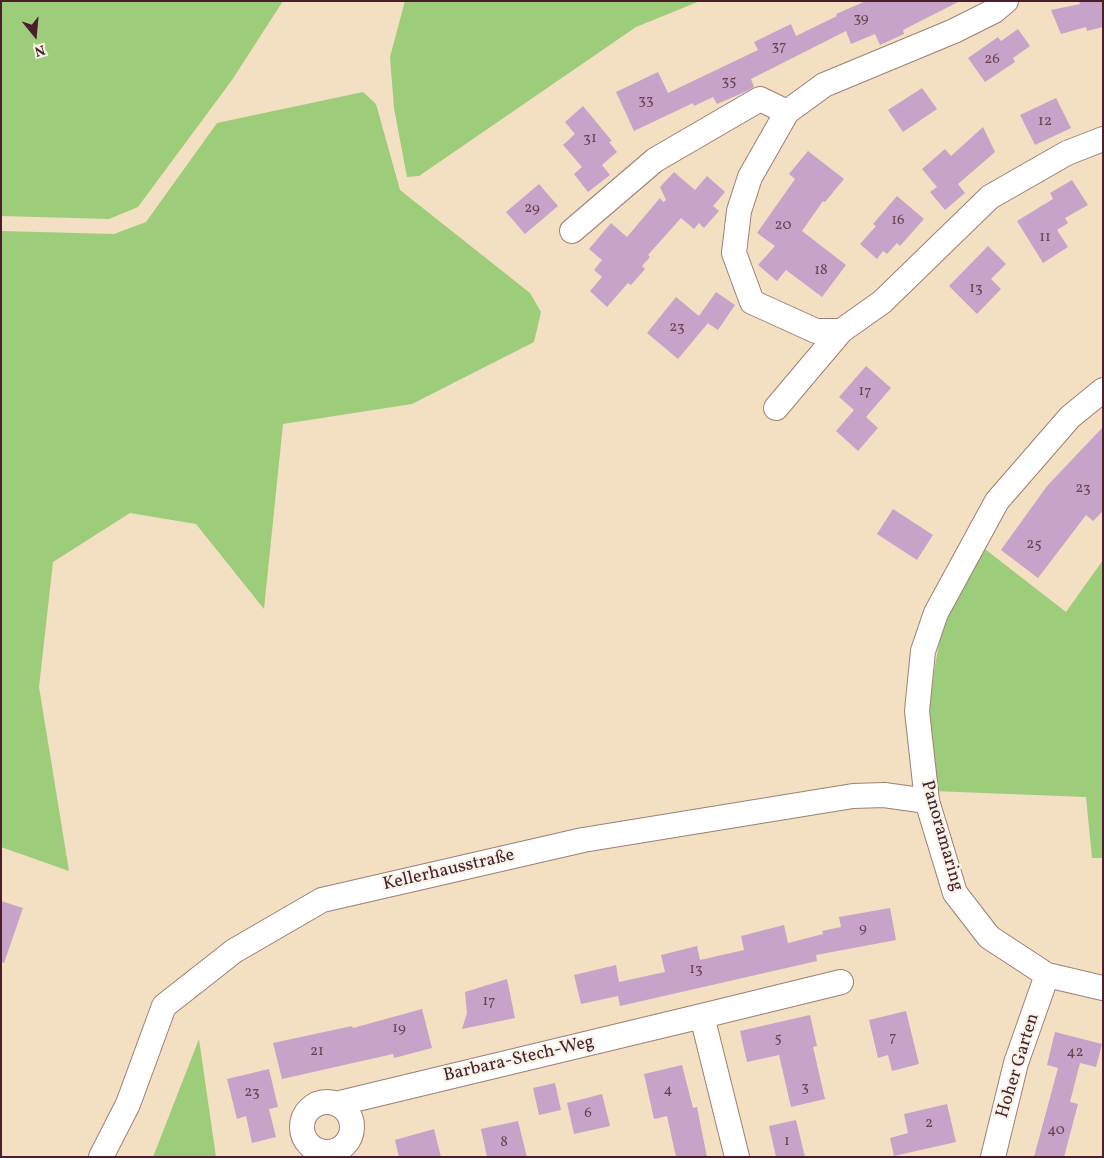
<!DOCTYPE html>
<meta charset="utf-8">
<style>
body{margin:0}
#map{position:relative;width:1104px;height:1158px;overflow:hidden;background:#f3dfc2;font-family:Vollkorn,serif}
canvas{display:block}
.frame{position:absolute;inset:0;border:2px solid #4a1f2b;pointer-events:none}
.north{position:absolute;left:10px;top:10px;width:50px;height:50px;-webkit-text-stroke:4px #f7f3e8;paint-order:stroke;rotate:163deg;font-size:14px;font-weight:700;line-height:20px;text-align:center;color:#4a1f2b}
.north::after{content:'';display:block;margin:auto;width:18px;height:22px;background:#4a1f2b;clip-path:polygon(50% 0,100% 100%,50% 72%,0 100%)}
</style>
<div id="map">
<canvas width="1104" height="1158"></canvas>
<div class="frame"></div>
<div class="north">N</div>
</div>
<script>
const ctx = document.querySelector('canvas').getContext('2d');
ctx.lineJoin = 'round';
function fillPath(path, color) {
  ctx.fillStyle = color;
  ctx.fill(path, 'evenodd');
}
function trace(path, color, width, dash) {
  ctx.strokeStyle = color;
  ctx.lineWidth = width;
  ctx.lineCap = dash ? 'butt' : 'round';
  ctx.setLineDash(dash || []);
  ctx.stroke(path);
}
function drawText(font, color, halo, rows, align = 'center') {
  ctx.font = font + ' Vollkorn,serif';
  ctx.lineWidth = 4.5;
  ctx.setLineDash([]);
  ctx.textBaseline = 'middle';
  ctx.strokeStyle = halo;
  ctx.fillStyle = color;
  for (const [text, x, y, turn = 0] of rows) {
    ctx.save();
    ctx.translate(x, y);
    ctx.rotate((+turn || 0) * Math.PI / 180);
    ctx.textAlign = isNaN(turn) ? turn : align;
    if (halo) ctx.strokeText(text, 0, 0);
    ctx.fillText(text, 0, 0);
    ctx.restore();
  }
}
const green = new Path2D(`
 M 1,1 L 283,1 L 232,80 L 138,207 L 109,219 L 1,216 Z
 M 405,1 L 700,1 L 636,27 L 419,176 L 407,177 L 394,108 L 390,57 Z
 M 363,92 L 376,104 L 400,190 L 530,293 L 541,312 L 534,342 L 412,404 L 283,424 L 264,609 L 196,524 L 130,513 L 53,562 L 39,687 L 69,871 L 1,847 L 1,231 L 114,234 L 146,222 L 217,123 Z
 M 981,546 L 1066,612 L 1103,560 L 1103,858 L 1092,858 L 1086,797 L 933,791 L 928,718 L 935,665 L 944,619 Z
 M 199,1039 L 216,1157 L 153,1157 Z`);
const building = new Path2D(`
 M 866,1 L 960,1 L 903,30 L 904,34 L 880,45 L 875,34 L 851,44 L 846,31 L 751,79 L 754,87 L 747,91 L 717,104 L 713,97 L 694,106 L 693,103 L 634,131 L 616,92 L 658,72 L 668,93 L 758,50 L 754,42 L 791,24 L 796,36 L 837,16 L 836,14 Z
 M 1079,1 L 1103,1 L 1103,27 L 1087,31 L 1086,27 L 1061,34 L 1051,10 L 1080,4 Z
 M 1018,29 L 1030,46 L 1013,58 L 1015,62 L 985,82 L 968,58 L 998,37 L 1001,41 Z
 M 922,88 L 937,109 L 903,132 L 888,110 Z
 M 1056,98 L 1071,128 L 1035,145 L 1020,115 Z
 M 583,106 L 612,141 L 609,142 L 617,152 L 602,165 L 610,175 L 588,192 L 574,174 L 582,167 L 563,145 L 575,134 L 565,122 Z
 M 983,127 L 995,152 L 958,184 L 965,193 L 945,210 L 930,192 L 937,187 L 922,169 L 945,149 L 951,156 Z
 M 808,151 L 844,179 L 825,202 L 823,201 L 802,231 L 846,265 L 822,297 L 786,270 L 777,281 L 758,265 L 775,246 L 757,233 L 795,179 L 789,174 Z
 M 674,172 L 695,190 L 707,176 L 725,192 L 713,206 L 719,211 L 704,228 L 699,223 L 694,229 L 681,218 L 648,255 L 650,257 L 642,266 L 645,269 L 631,285 L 628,283 L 607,307 L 590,291 L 602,277 L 594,270 L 602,260 L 589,249 L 611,223 L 627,237 L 660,198 L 663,202 L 666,200 L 660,187 Z
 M 1072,180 L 1088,205 L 1065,218 L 1068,223 L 1057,230 L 1068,247 L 1043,263 L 1017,221 L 1053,199 L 1050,193 Z
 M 539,184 L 558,206 L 525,234 L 506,212 Z
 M 897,196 L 924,219 L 900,246 L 897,243 L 887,254 L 883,251 L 877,259 L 860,244 L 876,226 L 873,224 Z
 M 988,246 L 1006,264 L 991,279 L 1001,289 L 977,314 L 949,286 Z
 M 716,292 L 735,305 L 718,330 L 706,322 L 708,323 L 678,359 L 647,333 L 676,297 L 699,316 Z
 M 866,366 L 891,388 L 866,417 L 878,428 L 858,451 L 836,431 L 854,410 L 839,397 Z
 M 1103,427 L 1103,511 L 1093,521 L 1086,515 L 1038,578 L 1001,550 L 1047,486 Z
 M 893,509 L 933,535 L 917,560 L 877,534 Z
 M 1,901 L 23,908 L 4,963 L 1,962 Z
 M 890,908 L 896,940 L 816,955 L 817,961 L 620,1006 L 618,996 L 581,1004 L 574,975 L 616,965 L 619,982 L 665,972 L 661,955 L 697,946 L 700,960 L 744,950 L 741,936 L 784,925 L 788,943 L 823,934 L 822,931 L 841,927 L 839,917 Z
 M 507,979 L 515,1018 L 462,1029 L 467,1013 L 465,992 Z
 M 422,1009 L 432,1048 L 394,1058 L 393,1054 L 282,1079 L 273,1043 L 352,1026 L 353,1028 Z
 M 906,1011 L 919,1064 L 892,1071 L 888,1055 L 878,1058 L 869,1020 Z
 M 810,1015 L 817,1046 L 813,1047 L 825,1099 L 791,1107 L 779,1055 L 747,1062 L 740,1031 Z
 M 1055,1032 L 1102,1044 L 1096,1067 L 1080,1063 L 1070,1102 L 1078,1104 L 1064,1157 L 1034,1157 L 1058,1068 L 1047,1065 Z
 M 682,1065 L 693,1108 L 697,1107 L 707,1157 L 676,1157 L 667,1116 L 654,1119 L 644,1074 Z
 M 269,1069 L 278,1107 L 269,1109 L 276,1137 L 252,1143 L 246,1116 L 237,1119 L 227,1079 Z
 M 555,1083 L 561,1110 L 539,1115 L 533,1088 Z
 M 602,1094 L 610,1126 L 574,1134 L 567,1103 Z
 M 947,1104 L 956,1142 L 894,1156 L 890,1138 L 908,1133 L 904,1114 Z
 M 796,1120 L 805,1157 L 776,1157 L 769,1126 Z
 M 518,1121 L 527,1157 L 487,1157 L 481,1129 Z
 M 434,1129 L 441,1157 L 399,1157 L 395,1140 Z`);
const minor = new Path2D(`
 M 572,231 L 655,160 L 760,99 L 787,112
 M 841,331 L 816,331 L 752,302 L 734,253 L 739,211 L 750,177 L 787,112 L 824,85 L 954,31 L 994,11 L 1006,1
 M 1103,390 L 1070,417 L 997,501 L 936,613 L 923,651 L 917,711 L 927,801 L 955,893 L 989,937 L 1047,975 L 1103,988
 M 776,408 L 841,331 L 882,302 L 990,197 L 1067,153 L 1103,139
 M 702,1016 L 841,982
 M302 1127a25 25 0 1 1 50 0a25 25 0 1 1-50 0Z
 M 336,1104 L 702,1016 L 737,1157
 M 101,1157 L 128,1104 L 164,1006 L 234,951 L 322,900 L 583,840 L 853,796 L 884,795 L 927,801
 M 993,1157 L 1016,1063 L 1047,975`);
const numberNames = [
 ["39",861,19],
 ["37",779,47],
 ["26",992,60],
 ["35",729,82],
 ["33",646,101],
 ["12",1045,122],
 ["31",590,139],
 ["29",532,209],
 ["16",898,221],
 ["20",783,226],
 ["11",1045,238],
 ["18",821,271],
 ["13",976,289],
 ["23",677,328],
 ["17",865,392],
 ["23",1083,489],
 ["25",1034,545],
 ["9",863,929],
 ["13",696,970],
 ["17",489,1002],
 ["19",399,1029],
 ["7",893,1038],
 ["5",778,1039],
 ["21",317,1052],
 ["42",1075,1053],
 ["3",805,1088],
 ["4",668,1091],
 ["23",252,1093],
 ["6",588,1114],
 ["2",929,1124],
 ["40",1056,1131],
 ["1",787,1142],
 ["8",504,1143]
];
const streetNames = [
 ["Panoramaring",941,836,74],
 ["Kellerhausstraße",449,871,-13],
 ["Barbara-Stech-Weg",519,1060,-13],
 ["Hoher Garten",1019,1066,-73]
];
fillPath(green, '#9dcd7b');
fillPath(building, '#c8a3c9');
trace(minor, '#9e7f76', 26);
trace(minor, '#fff', 24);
drawText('15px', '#6a4052', null, numberNames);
drawText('18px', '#4a1f2b', '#f7f3e8', streetNames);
</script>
